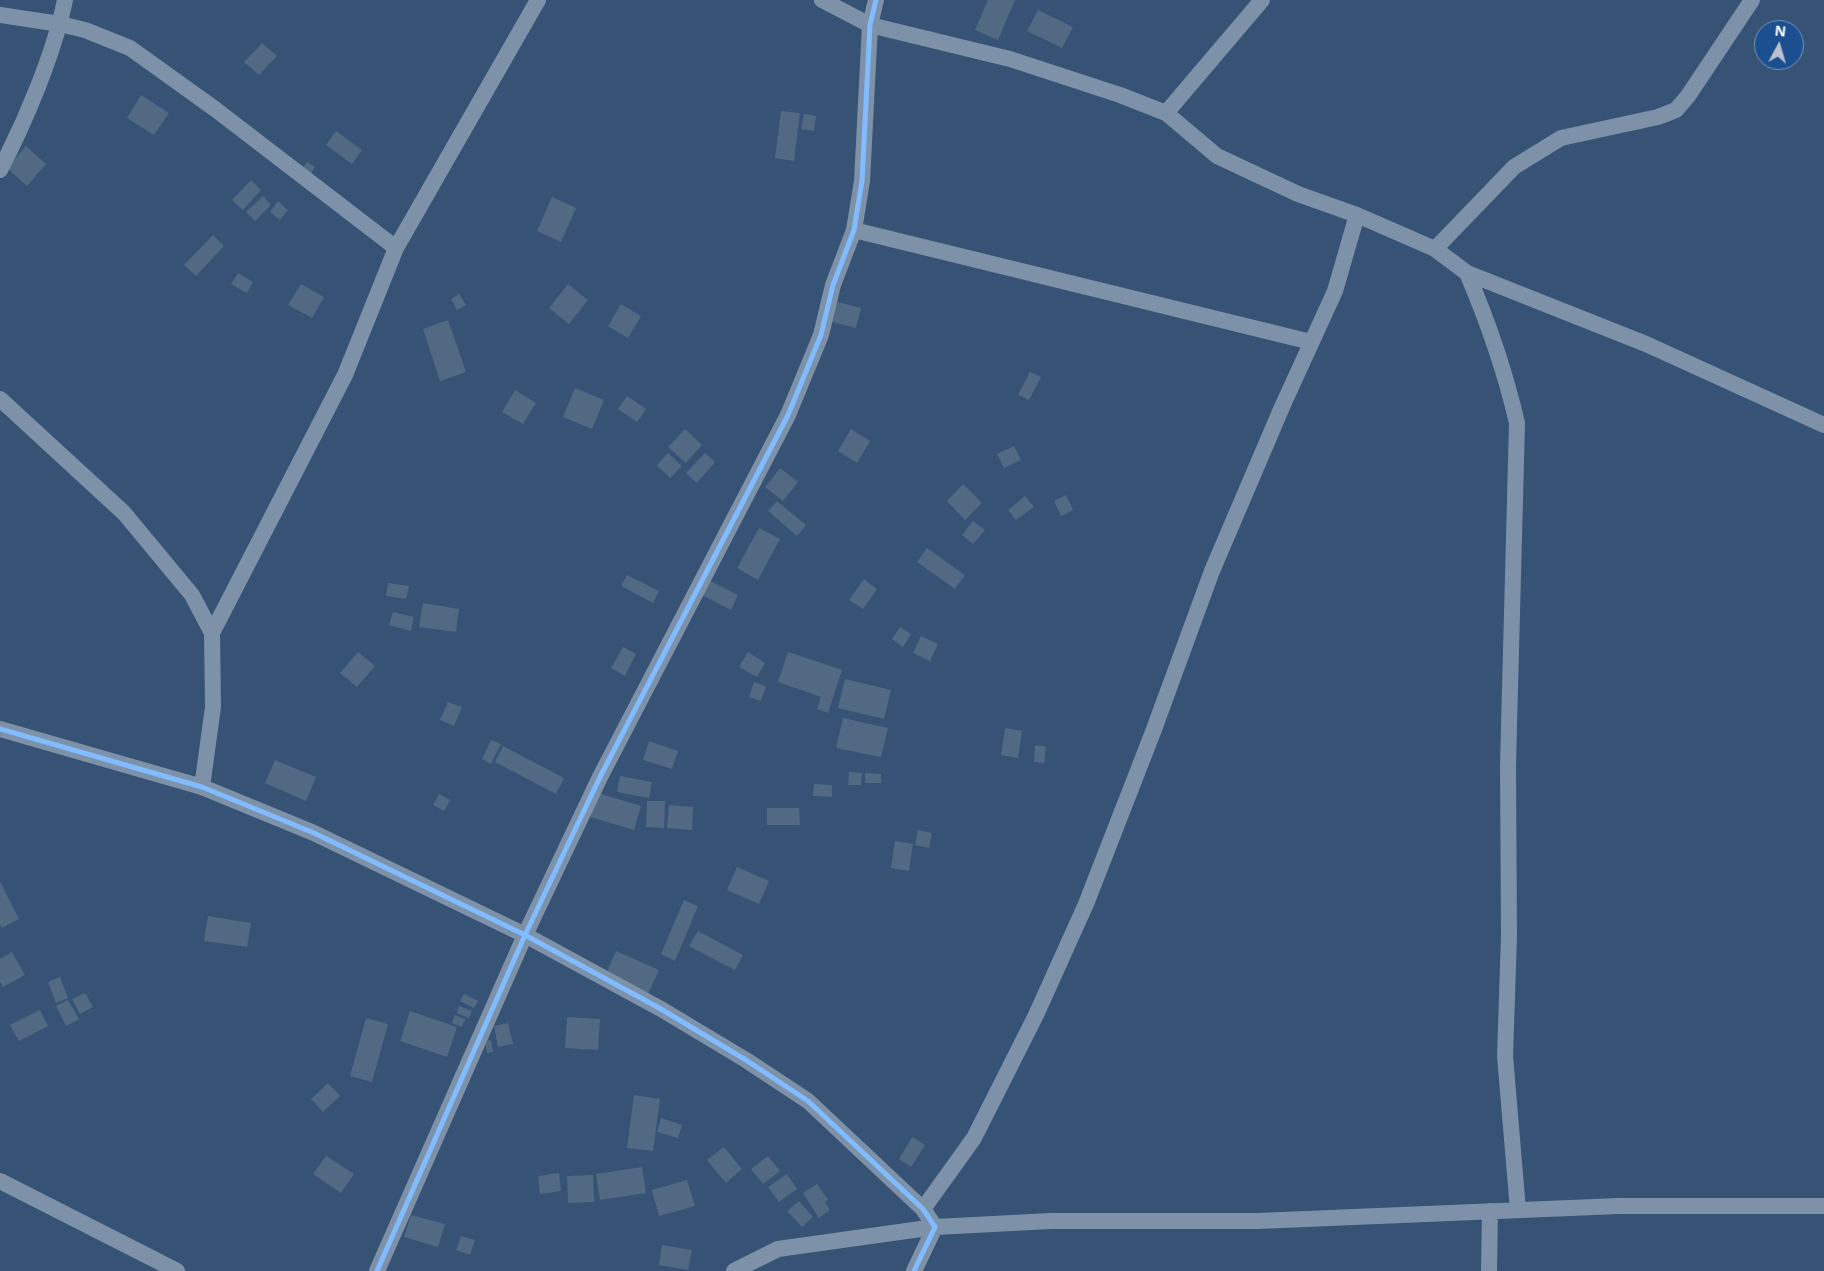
<!DOCTYPE html>
<style>
body{margin:0}
#map{position:relative;width:1824px;height:1271px;overflow:hidden;background:#365274;font-family:"Noto Sans",sans-serif}
canvas{display:block}
.north{position:absolute;left:1754px;top:20px;width:50px;height:50px;box-sizing:border-box;background:#1b4f8f;border:1px solid #7695bc;border-radius:50%;rotate:6deg;font-size:14px;font-weight:700;line-height:20px;text-align:center;color:#fff}
.north::after{content:'';display:block;margin:auto;width:18px;height:22px;background:#b9c2ce;clip-path:polygon(50% 0,100% 100%,50% 72%,0 100%)}
</style>
<div id="map">
<canvas width="1824" height="1271"></canvas>
<div class="north">N</div>
</div>
<script>
const ctx = document.querySelector('canvas').getContext('2d');
ctx.lineJoin = 'round';
function fillPath(path, color) {
  ctx.fillStyle = color;
  ctx.fill(path, 'evenodd');
}
function trace(path, color, width, dash) {
  ctx.strokeStyle = color;
  ctx.lineWidth = width;
  ctx.lineCap = dash ? 'butt' : 'round';
  ctx.setLineDash(dash || []);
  ctx.stroke(path);
}
const building = new Path2D(`
 M 988,0 L 1015,0 L 998,40 L 975,30 Z
 M 1038,10 L 1073,27 L 1062,48 L 1027,31 Z
 M 262,43 L 277,56 L 259,75 L 244,62 Z
 M 141,95 L 169,113 L 154,135 L 127,118 Z
 M 781,111 L 800,113 L 794,161 L 775,158 Z
 M 804,114 L 816,116 L 814,131 L 801,129 Z
 M 336,131 L 362,150 L 352,164 L 326,145 Z
 M 26,146 L 46,164 L 27,186 L 7,168 Z
 M 307,162 L 315,167 L 310,175 L 302,169 Z
 M 251,180 L 261,190 L 243,210 L 232,200 Z
 M 263,196 L 271,205 L 255,221 L 246,212 Z
 M 552,197 L 576,208 L 561,242 L 537,231 Z
 M 278,201 L 288,210 L 280,220 L 270,212 Z
 M 213,235 L 224,246 L 196,276 L 184,265 Z
 M 238,273 L 253,282 L 247,293 L 231,284 Z
 M 301,284 L 324,297 L 312,318 L 288,305 Z
 M 568,284 L 588,300 L 569,324 L 549,308 Z
 M 459,294 L 466,305 L 457,310 L 451,299 Z
 M 834,301 L 861,308 L 856,328 L 829,321 Z
 M 621,304 L 641,316 L 628,338 L 608,326 Z
 M 448,320 L 466,372 L 440,381 L 423,329 Z
 M 1030,372 L 1041,377 L 1029,400 L 1018,395 Z
 M 575,388 L 604,400 L 592,429 L 563,417 Z
 M 515,390 L 536,403 L 523,424 L 502,412 Z
 M 627,396 L 646,409 L 637,422 L 618,409 Z
 M 685,429 L 702,445 L 686,463 L 668,447 Z
 M 851,429 L 870,441 L 857,463 L 838,451 Z
 M 1014,446 L 1021,460 L 1004,468 L 997,454 Z
 M 668,453 L 682,466 L 670,478 L 657,465 Z
 M 705,453 L 715,462 L 697,483 L 686,473 Z
 M 780,468 L 798,482 L 783,501 L 765,487 Z
 M 963,484 L 982,503 L 965,520 L 947,501 Z
 M 1066,495 L 1073,510 L 1061,516 L 1054,501 Z
 M 1025,496 L 1034,507 L 1016,520 L 1008,510 Z
 M 777,501 L 806,525 L 797,536 L 768,511 Z
 M 973,521 L 985,530 L 973,544 L 962,535 Z
 M 759,528 L 780,539 L 758,580 L 737,568 Z
 M 927,548 L 965,575 L 955,589 L 917,562 Z
 M 627,575 L 659,591 L 653,603 L 621,586 Z
 M 864,579 L 877,589 L 863,609 L 849,600 Z
 M 710,581 L 738,595 L 731,610 L 702,595 Z
 M 388,583 L 409,586 L 406,599 L 386,596 Z
 M 423,603 L 459,609 L 456,632 L 419,627 Z
 M 393,612 L 414,617 L 411,631 L 389,625 Z
 M 900,627 L 911,634 L 903,647 L 892,639 Z
 M 921,636 L 938,644 L 930,661 L 913,653 Z
 M 623,647 L 636,654 L 625,676 L 611,668 Z
 M 358,652 L 375,666 L 357,687 L 340,673 Z
 M 748,652 L 765,663 L 757,677 L 739,667 Z
 M 788,652 L 842,670 L 828,713 L 817,709 L 821,697 L 778,682 Z
 M 845,679 L 891,690 L 884,719 L 838,708 Z
 M 754,682 L 766,686 L 761,701 L 749,697 Z
 M 448,702 L 462,707 L 454,726 L 440,720 Z
 M 843,718 L 888,728 L 881,757 L 836,748 Z
 M 1005,728 L 1022,731 L 1018,758 L 1001,755 Z
 M 491,740 L 501,744 L 491,764 L 482,759 Z
 M 649,741 L 678,751 L 672,769 L 643,760 Z
 M 1035,745 L 1046,747 L 1044,763 L 1034,762 Z
 M 503,746 L 564,778 L 556,794 L 495,762 Z
 M 275,760 L 316,777 L 306,801 L 265,783 Z
 M 849,772 L 862,773 L 861,785 L 848,785 Z
 M 865,773 L 881,774 L 881,783 L 865,783 Z
 M 620,776 L 652,782 L 649,798 L 617,792 Z
 M 814,784 L 832,785 L 832,797 L 813,796 Z
 M 598,793 L 641,806 L 634,830 L 590,817 Z
 M 439,794 L 450,800 L 444,811 L 433,805 Z
 M 647,801 L 665,801 L 664,828 L 646,827 Z
 M 669,805 L 693,807 L 692,830 L 667,828 Z
 M 767,808 L 799,808 L 800,825 L 767,825 Z
 M 918,830 L 932,833 L 929,848 L 915,845 Z
 M 895,841 L 913,844 L 909,871 L 891,868 Z
 M 737,867 L 769,881 L 759,904 L 727,890 Z
 M 0,882 L 19,919 L 2,928 L 0,924 Z
 M 684,900 L 698,906 L 675,961 L 661,954 Z
 M 208,916 L 251,923 L 247,947 L 204,941 Z
 M 698,931 L 743,955 L 735,970 L 689,946 Z
 M 616,951 L 659,970 L 648,994 L 605,976 Z
 M 12,952 L 25,975 L 3,987 L 0,982 L 0,959 Z
 M 60,977 L 68,998 L 56,1003 L 48,982 Z
 M 85,993 L 93,1007 L 80,1014 L 72,999 Z
 M 464,994 L 478,1001 L 474,1008 L 460,1001 Z
 M 68,1000 L 79,1019 L 66,1026 L 56,1006 Z
 M 459,1006 L 472,1011 L 469,1018 L 457,1013 Z
 M 40,1010 L 48,1026 L 19,1041 L 10,1025 Z
 M 410,1011 L 457,1027 L 447,1057 L 400,1041 Z
 M 455,1015 L 465,1019 L 462,1027 L 452,1023 Z
 M 567,1017 L 600,1019 L 598,1050 L 565,1048 Z
 M 366,1018 L 388,1024 L 372,1082 L 350,1076 Z
 M 508,1023 L 513,1044 L 498,1047 L 494,1026 Z
 M 491,1040 L 493,1052 L 487,1053 L 485,1041 Z
 M 328,1083 L 340,1096 L 323,1112 L 311,1099 Z
 M 634,1095 L 660,1099 L 653,1151 L 627,1148 Z
 M 661,1118 L 682,1125 L 678,1138 L 657,1132 Z
 M 912,1137 L 925,1145 L 911,1167 L 899,1159 Z
 M 724,1147 L 742,1169 L 726,1183 L 707,1160 Z
 M 326,1156 L 354,1174 L 341,1193 L 313,1174 Z
 M 768,1156 L 780,1171 L 763,1184 L 751,1169 Z
 M 642,1167 L 646,1193 L 600,1200 L 596,1174 Z
 M 559,1173 L 561,1191 L 540,1194 L 538,1176 Z
 M 787,1174 L 797,1189 L 779,1202 L 768,1187 Z
 M 593,1175 L 594,1202 L 568,1203 L 567,1176 Z
 M 687,1180 L 695,1206 L 659,1216 L 652,1190 Z
 M 817,1184 L 828,1200 L 825,1202 L 830,1210 L 819,1218 L 803,1193 Z
 M 799,1201 L 813,1217 L 802,1227 L 787,1211 Z
 M 411,1215 L 445,1224 L 438,1247 L 404,1237 Z
 M 461,1236 L 475,1240 L 470,1255 L 456,1250 Z
 M 662,1245 L 692,1250 L 688,1270 L 659,1265 Z`);
const street = new Path2D(`
 M 822,0 L 870,25 L 1010,59 L 1120,95 L 1166,113 L 1217,156 L 1298,194 L 1357,215 L 1435,249 L 1467,273 L 1646,344 L 1824,425
 M 0,15 L 60,24 L 85,30 L 130,48 L 215,109 L 396,248
 M 1166,113 L 1262,0
 M 0,170 C 25,122 54,54 65,0
 M 854,230 L 1311,342
 M 1435,249 L 1514,167 L 1561,138 L 1658,117 L 1676,110 L 1688,96 L 1752,0
 M 1467,273 C 1488,322 1505,371 1517,423 L 1508,765 L 1509,936 L 1505,1056 L 1518,1210
 M 0,399 L 124,513 L 192,595 L 212,633 L 213,707 L 202,787
 M 212,633 L 345,375 L 396,248 L 538,0
 M 0,729 L 202,787 L 314,833 L 525,935 L 661,1009 L 746,1060 L 808,1101 L 923,1209 L 935,1227 L 914,1271
 M 0,1181 L 177,1271
 M 923,1209 L 974,1138 L 1036,1015 L 1086,904 L 1153,732 L 1212,571 L 1282,407 L 1335,291 L 1357,215
 M 377,1271 L 525,935 L 600,777 L 788,415 L 821,335 L 833,285 L 854,230 L 862,181 L 870,25 L 876,0
 M 734,1271 L 778,1249 L 935,1227 L 1051,1221 L 1258,1221 L 1618,1206 L 1824,1206
 M 1489,1271 L 1490,1211`);
const cycleway = new Path2D(`
 M 0,729 L 202,787 L 314,833 L 525,935 L 661,1009 L 746,1060 L 808,1101 L 923,1209 L 935,1227 L 914,1271
 M 377,1271 L 525,935 L 600,777 L 788,415 L 821,335 L 833,285 L 854,230 L 862,181 L 870,25 L 876,0`);
fillPath(building, '#526984');
trace(street, '#7d92a8', 16);
trace(cycleway, '#80bcff', 5);
</script>
